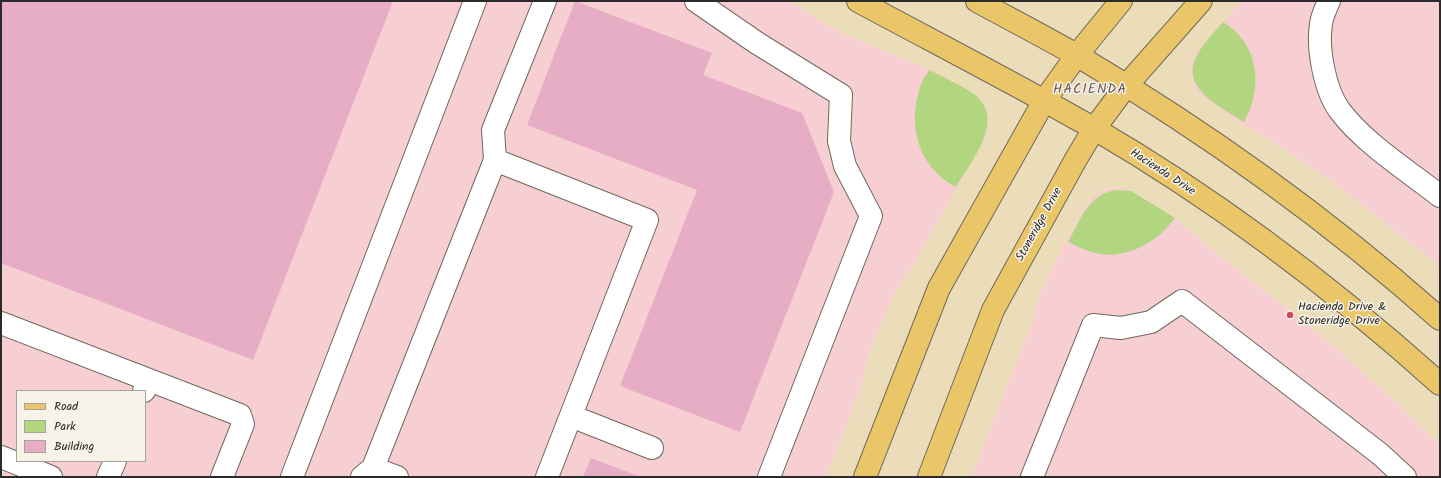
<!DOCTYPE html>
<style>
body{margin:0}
#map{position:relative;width:1441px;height:478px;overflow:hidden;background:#ebddb9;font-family:Kalam,sans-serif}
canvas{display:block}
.frame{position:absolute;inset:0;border:2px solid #2b2b2b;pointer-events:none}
.legend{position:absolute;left:16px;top:390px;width:130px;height:72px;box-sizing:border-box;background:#f7f3e8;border:1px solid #a5a39c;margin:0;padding:5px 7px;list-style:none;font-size:12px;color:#2b2b2b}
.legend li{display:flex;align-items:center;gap:8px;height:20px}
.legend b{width:20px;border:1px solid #a5a39c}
</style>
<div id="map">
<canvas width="1441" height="478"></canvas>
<div class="frame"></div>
<ul class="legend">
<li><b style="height:5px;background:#ebc669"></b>Road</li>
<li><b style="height:11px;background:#b1d67f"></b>Park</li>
<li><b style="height:11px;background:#e6adc5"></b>Building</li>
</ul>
</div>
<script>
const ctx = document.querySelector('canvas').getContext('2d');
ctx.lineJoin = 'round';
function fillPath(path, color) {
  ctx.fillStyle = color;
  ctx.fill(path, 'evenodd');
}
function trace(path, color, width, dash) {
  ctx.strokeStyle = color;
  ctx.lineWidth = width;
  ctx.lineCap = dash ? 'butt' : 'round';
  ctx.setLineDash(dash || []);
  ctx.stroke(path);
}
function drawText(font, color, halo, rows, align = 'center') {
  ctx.font = font + ' Kalam,sans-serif';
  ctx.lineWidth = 3;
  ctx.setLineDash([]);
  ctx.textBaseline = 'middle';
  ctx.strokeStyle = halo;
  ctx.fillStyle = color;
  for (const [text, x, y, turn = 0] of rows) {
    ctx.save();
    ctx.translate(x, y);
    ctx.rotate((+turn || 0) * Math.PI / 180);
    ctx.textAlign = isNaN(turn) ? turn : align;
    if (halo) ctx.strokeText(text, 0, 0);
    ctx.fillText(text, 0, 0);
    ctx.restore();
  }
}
const built = new Path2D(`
 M 1,1 L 791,1 L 823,23 L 848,36 L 930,70 L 974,94 L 983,104 L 987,113 L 988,125 L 986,136 L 916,260 L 894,294 L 868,355 L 862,384 L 826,477 L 1,477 ZM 17,391 L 145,391 L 145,461 L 17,461 Z
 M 1242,1 L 1440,1 L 1440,266 L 1336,185 L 1281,147 L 1235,119 L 1202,96 L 1193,86 L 1190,73 L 1191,62 L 1198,50 Z
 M 1114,188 L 1129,189 L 1177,220 L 1225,260 L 1325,339 L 1395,401 L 1440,445 L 1440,477 L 971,477 L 1032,323 L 1040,294 L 1059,255 L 1085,207 L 1092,198 L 1102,191 Z`);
const green = new Path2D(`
 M 1223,22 C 1259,44 1264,87 1244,122 C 1223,108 1182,90 1195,59 C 1201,46 1214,33 1223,22 Z
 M 930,70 C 944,78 961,85 974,94 C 1007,120 971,161 956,187 C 922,170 908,131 918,95 C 920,86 923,77 930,70 Z
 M 1116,190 L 1131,191 L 1175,218 C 1158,241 1130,258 1100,254 C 1089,252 1078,247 1068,242 C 1081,220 1088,194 1116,190 Z`);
const building = new Path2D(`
 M 1,1 L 393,1 L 253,360 L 1,263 Z
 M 575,1 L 712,53 L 703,75 L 802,113 L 834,192 L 740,432 L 620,386 L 697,190 L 527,125 Z
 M 591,458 L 641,477 L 583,477 Z`);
const minor = new Path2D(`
 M 696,1 L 757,43 L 841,95 L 839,141 L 845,166 L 871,216 L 769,477
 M 1329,1 C 1326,8 1322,16 1321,24 C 1317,49 1325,91 1340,111 C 1364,143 1408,171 1440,196
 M 495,160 L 647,220 L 547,477
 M 1,323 L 149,380
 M 144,391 L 149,380 L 240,415 L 243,424 L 222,477
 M 571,416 L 652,448
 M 1,457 L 51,477
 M 373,468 L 397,477
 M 108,477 L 115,461
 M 292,477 L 475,1
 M 362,477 L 373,468 L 495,160 L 493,130 L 545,1
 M 1032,477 L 1093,325 L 1121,328 L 1151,322 L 1182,301 L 1380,454 L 1405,477`);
const major = new Path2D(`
 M 858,1 C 936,43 1016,84 1093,128 C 1217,200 1333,288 1440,384
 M 977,1 C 1010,19 1045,37 1078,56 C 1206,132 1329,220 1440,319
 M 865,477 L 939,288 L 1044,101 L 1077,55 L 1121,1
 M 929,477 L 993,310 L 1076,159 L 1094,129 L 1126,86 L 1201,1`);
const markers = [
 [1290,315,4,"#d1495b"]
];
const streetNames = [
 ["Hacienda Drive",1162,173,33],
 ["Stoneridge Drive",1040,225,-61]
];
const poiNames = [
 ["Hacienda Drive &",1298,308],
 ["Stoneridge Drive",1298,322]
];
const quarterNames = [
 ["HACIENDA",1090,91]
];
fillPath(built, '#f7cfd3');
fillPath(green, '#b1d67f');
fillPath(building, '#e6adc5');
trace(minor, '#6e695d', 24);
trace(major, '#6e695d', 24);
trace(minor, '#fff', 22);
trace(major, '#ebc669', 22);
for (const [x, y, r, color] of markers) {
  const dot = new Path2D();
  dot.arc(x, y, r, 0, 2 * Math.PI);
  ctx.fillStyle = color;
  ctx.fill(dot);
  trace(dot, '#f7f3e8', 1.5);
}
drawText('12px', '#2b2b2b', '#f7f3e8', streetNames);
drawText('12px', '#2b2b2b', '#f7f3e8', poiNames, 'left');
ctx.letterSpacing = '1px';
drawText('14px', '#6c5861', '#f7f3e8', quarterNames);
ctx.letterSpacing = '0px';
</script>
